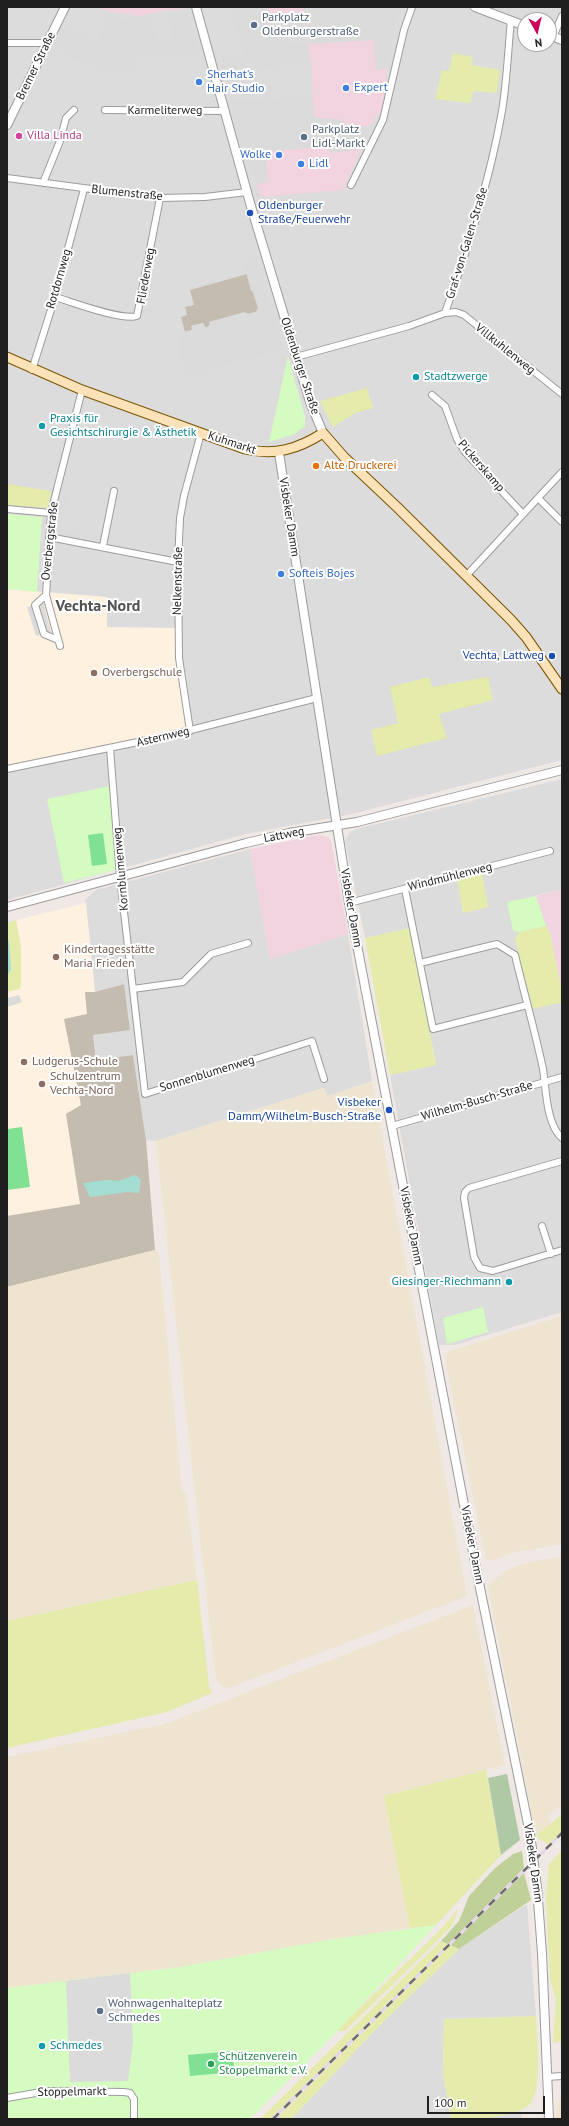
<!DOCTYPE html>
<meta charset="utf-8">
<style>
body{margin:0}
#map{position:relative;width:569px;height:2126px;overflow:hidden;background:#f0e8e5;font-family:"PT Sans",sans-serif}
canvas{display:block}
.frame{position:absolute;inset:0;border:8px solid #1f1f1f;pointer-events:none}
.north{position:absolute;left:517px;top:12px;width:40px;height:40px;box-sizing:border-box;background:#fff;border:1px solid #a5a5a5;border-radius:50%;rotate:172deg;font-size:11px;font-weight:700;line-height:16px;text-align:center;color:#1f1f1f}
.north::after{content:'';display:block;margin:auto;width:14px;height:18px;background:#ce0057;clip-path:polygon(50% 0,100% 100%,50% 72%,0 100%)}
.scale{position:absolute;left:427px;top:2096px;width:118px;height:18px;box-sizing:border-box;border:2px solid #1f1f1f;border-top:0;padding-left:5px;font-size:12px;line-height:14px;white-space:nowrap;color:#1f1f1f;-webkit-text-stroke:3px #fff;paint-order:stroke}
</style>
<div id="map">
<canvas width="569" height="2126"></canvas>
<div class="frame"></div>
<div class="north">N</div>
<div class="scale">100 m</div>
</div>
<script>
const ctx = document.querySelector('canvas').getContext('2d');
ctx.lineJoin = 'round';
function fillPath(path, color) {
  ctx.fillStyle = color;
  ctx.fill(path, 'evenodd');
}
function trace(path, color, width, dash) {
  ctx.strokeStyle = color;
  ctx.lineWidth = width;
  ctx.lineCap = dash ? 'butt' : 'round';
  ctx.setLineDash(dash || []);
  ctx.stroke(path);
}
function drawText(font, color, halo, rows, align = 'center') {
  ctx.font = font + ' "PT Sans",sans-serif';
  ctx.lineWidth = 4;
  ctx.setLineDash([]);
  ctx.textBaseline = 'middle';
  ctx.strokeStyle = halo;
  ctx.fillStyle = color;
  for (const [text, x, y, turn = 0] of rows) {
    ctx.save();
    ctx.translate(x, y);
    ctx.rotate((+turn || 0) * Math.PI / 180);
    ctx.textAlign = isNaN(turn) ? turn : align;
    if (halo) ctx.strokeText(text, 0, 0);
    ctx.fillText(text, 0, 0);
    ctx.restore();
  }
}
const residential = new Path2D(`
 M 7,7 L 562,7 L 562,760 L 352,814 L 246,834 L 7,900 ZM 525,20 L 549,20 L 549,44 L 525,44 Z
 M 562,779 L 562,890 L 536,895 L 550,933 L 562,991 L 562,1312 L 455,1345 L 439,1345 L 390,1075 L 436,1065 L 410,928 L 365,938 L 345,841 L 350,832 L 356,829 Z
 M 250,849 L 270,959 L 348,934 L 372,1081 L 328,1096 L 323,1088 L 156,1141 L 146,1140 L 133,1055 L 96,1060 L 93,1034 L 130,1030 L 124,984 L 95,992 L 85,900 L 96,890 Z
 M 527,1904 L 536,2016 L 444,2019 L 443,2073 L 451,2119 L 291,2119 L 384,2021 L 459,1949 Z
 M 521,2111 L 522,2119 L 475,2119 Z`);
const commercial = new Path2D(`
 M 97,7 L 190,7 L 138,16 L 110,12 Z
 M 267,7 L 399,7 L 387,68 L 382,110 L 369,126 L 362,149 L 343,190 L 260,197 L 231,100 L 313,98 L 311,64 L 303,13 L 270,14 Z
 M 318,835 L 325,836 L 331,840 L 348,934 L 270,959 L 250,849 Z
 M 562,890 L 562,991 L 550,933 L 536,896 Z`);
const industrial = new Path2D(`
 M 562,1831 L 562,1835 L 279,2115 L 283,2119 L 270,2119 Z`);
const education = new Path2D(`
 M 7,589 L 107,597 L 107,627 L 177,628 L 190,731 L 7,769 Z
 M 86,903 L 95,992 L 85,993 L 87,1014 L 65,1019 L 81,1106 L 66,1114 L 80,1204 L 7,1216 L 7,992 L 19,989 L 21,983 L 21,948 L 16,920 Z`);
const construction = new Path2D(`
 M 247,274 L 258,308 L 256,312 L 209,322 L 210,325 L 206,328 L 203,323 L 192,326 L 192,330 L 185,332 L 181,317 L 187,315 L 185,307 L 194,305 L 190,290 Z
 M 124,984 L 130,1030 L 93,1035 L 96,1060 L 133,1055 L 146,1140 L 155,1250 L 7,1287 L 7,1216 L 80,1204 L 66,1114 L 81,1105 L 64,1019 L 87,1014 L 85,992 L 95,992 Z`);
const farmland = new Path2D(`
 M 372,1081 L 467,1596 L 229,1688 L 221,1686 L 217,1681 L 215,1672 L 156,1141 L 324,1088 L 328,1096 Z
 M 155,1250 L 159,1254 L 182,1492 L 186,1493 L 197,1580 L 7,1621 L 7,1287 Z
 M 562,1316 L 562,1544 L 516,1552 L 492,1560 L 486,1560 L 446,1364 L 447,1352 Z
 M 562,1556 L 562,1805 L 548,1816 L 550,1825 L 536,1836 L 488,1587 L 492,1581 L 508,1570 L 522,1564 Z
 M 473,1605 L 505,1765 L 384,1796 L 410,1928 L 328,1940 L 180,1967 L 7,1988 L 7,1757 L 165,1724 Z
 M 562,2097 L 562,2119 L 556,2119 L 557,2105 Z`);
const grass = new Path2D(`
 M 453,53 L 473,57 L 472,65 L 500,70 L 497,93 L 474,91 L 470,103 L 435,99 L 442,70 L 449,71 Z
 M 367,388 L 373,408 L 355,413 L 333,427 L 320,401 Z
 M 7,484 L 51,491 L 48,508 L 7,505 Z
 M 429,677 L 432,687 L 488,677 L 493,700 L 439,714 L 447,738 L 377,756 L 371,730 L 398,723 L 390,687 Z
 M 482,873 L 488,907 L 463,913 L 457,879 Z
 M 16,920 L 21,948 L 21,983 L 20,989 L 7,992 L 7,978 L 11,969 L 7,923 Z
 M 546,926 L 550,933 L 562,991 L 562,1002 L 533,1009 L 515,939 L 519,932 Z
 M 410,928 L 436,1065 L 390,1075 L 365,938 Z
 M 197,1580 L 209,1686 L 212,1693 L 167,1712 L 7,1748 L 7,1621 Z
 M 486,1770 L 501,1855 L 436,1925 L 410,1928 L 384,1796 Z
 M 562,1814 L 562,1831 L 548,1845 L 536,1836 Z
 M 562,1850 L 562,2041 L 553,2043 L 556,2000 L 550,1979 L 546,1898 L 549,1864 Z
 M 459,1908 L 452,1926 L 345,2031 L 336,2031 L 439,1931 Z
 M 441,1941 L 448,1944 L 270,2119 L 260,2119 Z
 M 451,1945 L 459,1949 L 384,2021 L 291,2119 L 283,2119 L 279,2116 Z
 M 536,2016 C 537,2035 542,2085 532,2101 C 521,2119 471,2119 451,2119 L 443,2073 L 444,2019 Z`);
const forest = new Path2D(`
 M 522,1851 L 524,1868 L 448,1944 L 441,1941 L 459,1921 L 469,1896 L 494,1869 L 513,1854 Z
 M 524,1873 L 531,1900 L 459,1949 L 451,1945 Z`);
const cemetery = new Path2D(`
 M 507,1774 L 520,1840 L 501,1855 L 488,1778 Z`);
const park = new Path2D(`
 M 288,356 L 305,417 L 305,426 L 295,434 L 269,442 Z
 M 7,514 L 42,517 L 37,592 L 7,589 Z
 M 110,786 L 117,868 L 112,871 L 64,883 L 47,799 Z
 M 536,896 L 546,926 L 519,932 L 513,930 L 507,902 Z
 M 483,1307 L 488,1332 L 447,1344 L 443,1318 Z
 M 436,1925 L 327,2042 L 250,2119 L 7,2119 L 7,1988 L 180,1967 L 328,1940 Z`);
const pitch = new Path2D(`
 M 103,833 L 107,864 L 92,866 L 88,835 Z
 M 22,1127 L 30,1187 L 7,1190 L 7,1129 Z
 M 233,2051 L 234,2072 L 190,2076 L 188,2055 Z`);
const parking = new Path2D(`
 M 231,7 L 267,7 L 278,46 L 307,43 L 309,63 L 225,73 L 221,60 L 245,56 Z
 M 303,7 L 399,7 L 387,68 L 376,70 L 374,40 L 309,44 Z
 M 188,13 L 199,54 L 155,55 L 139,54 L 136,73 L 93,69 L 94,65 L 66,57 L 69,50 L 54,45 L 62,27 L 97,43 L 106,18 L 136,22 L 136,19 L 152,18 L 156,41 L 174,40 L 169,16 Z
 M 313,98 L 314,117 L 343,120 L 344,127 L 369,126 L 362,149 L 330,153 L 329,146 L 266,152 L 268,182 L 256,184 L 231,100 Z
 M 257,260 L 283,350 L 187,375 L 179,355 L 180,333 L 192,330 L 191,326 L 203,323 L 206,328 L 210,325 L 209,322 L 244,312 L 249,314 L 256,312 L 258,308 L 254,290 L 251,291 L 244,264 Z
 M 61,494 L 68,495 L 62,529 L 79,532 L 78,538 L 54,534 Z
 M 98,527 L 104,528 L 102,542 L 85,539 L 86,533 L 97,535 Z
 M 43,602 L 51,632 L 36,636 L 27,607 Z
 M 19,995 L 22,1002 L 7,1007 L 7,998 Z
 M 130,1973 L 133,2042 L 128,2081 L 70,2082 L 66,1981 Z`);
const water = new Path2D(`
 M 7,938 L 9,941 L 11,969 L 7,977 Z
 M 135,1175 L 141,1180 L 139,1193 L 128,1192 L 90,1197 L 83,1183 L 105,1180 L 119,1181 Z`);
const minor = new Path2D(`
 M 553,37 L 562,16
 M 7,43 L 47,43
 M 105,110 L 225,111
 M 7,178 L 160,198 L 205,197 L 247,192
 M 43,183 L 60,141 L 66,118 L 74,110
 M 351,185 L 383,120 L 404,30 L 412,7
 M 55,297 C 72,302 122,321 137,316 L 160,198
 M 445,313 C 468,247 490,180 502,111 C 507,81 508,50 511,20
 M 296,357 L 409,326 L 445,313 L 456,312 L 464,315 L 562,394
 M 32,370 L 55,297 L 84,189
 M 432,395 L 445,406 L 457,439 L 466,453 L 523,514
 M 538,498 L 562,522
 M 7,509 L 51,513
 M 49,537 L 178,562
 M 103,546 L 114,491
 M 466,576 L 562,472
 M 46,595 L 35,605 L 44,634 L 58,640
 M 60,646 L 46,595 L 51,513 L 82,390
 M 190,731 L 179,658 L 178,562 L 180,518 L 184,496 L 201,433
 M 110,748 L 120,877 L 145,1094 L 312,1041 L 324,1079
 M 7,769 L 167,736 L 317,698
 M 405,889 L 433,1029 L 527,1005
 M 349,903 L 550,851
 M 420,963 L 497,944 L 515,955 C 524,993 535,1031 543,1069 C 546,1088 546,1124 562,1138
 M 133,989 L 183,982 L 211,954 L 248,943
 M 392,1126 L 562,1077
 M 562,1161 L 469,1188 L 465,1192 L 464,1198 L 474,1257 L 480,1268 L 493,1271 L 562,1250
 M 542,1226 L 551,1254
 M 547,2077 L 562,2076
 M 7,2098 L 47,2091 L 124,2092 L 130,2093 L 134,2099 L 134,2119`);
const tertiary = new Path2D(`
 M 196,7 L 250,203 L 310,402 L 323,433
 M 475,7 L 525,26
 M 549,35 L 562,40
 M 7,125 L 65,7
 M 279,453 L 349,903 L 478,1578 L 530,1834 L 537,1887 L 542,1953 L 549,2119
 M 7,907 L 246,843 L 289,833 L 357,822 L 562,770`);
const secondary = new Path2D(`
 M 7,357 L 82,390 L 245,449 C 275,456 298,449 323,433 L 344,457 L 397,507 L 511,620 L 526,637 L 562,689`);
const rail = new Path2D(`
 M 273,2119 L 562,1833`);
const markers = [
 [254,25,4,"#5c6f8a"],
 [199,82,4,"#3f7fe0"],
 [346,88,4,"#3f7fe0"],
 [19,136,4,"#d1479c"],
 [304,137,4,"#5c6f8a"],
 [279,155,4,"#3f7fe0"],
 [301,164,4,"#3f7fe0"],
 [250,213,4,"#1a4fb4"],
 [416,377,4,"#0f9aa8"],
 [42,426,4,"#0f9aa8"],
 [316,466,4,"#e8710a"],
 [281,574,4,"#3f7fe0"],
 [552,656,4,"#1a4fb4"],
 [94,673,4,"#8d6e63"],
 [56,957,4,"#8d6e63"],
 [24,1062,4,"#8d6e63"],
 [42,1084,4,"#8d6e63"],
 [389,1110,4,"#1a4fb4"],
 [509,1282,4,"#0f9aa8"],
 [100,2011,4,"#5c6f8a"],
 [42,2046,4,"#0f9aa8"],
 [211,2064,4,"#2e9e5b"]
];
const serviceNames = [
 ["Parkplatz",262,18],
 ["Oldenburgerstraße",262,32],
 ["Parkplatz",312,130],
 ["Lidl-Markt",312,144],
 ["Wohnwagenhalteplatz",108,2004],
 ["Schmedes",108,2018]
];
const streetNames = [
 ["Bremer Straße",36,66,-64],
 ["Karmeliterweg",165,111],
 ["Blumenstraße",127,193,6],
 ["Graf-von-Galen-Straße",467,243,-73],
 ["Fliederweg",146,276,-80],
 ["Rotdornweg",59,279,-74],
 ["Villkuhlenweg",505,349,39],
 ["Oldenburger Straße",300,366,72],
 ["Kuhmarkt",232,443,18],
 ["Pickerskamp",481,466,49],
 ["Visbeker Damm",289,517,81],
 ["Overbergstraße",50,541,-84],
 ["Nelkenstraße",178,581,-89],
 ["Asternweg",163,737,-13],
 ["Lattweg",284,835,-11],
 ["Kornblumenweg",121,869,-95],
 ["Windmühlenweg",450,877,-14],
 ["Visbeker Damm",351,908,80],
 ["Sonnenblumenweg",207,1074,-17],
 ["Wilhelm-Busch-Straße",477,1101,-16],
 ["Visbeker Damm",411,1226,79],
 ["Visbeker Damm",472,1545,79],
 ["Visbeker Damm",533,1863,82],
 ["Stoppelmarkt",72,2092,-1]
];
const shopNames = [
 ["Sherhat's",207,75],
 ["Hair Studio",207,89],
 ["Expert",354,88],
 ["Wolke",271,155,"right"],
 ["Lidl",309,164],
 ["Softeis Bojes",289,574]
];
const hotelNames = [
 ["Villa Linda",27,136]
];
const transitNames = [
 ["Oldenburger",258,206,"left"],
 ["Straße/Feuerwehr",258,220,"left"],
 ["Vechta, Lattweg",544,656],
 ["Visbeker",381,1103],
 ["Damm/Wilhelm-Busch-Straße",381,1117]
];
const cultureNames = [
 ["Stadtzwerge",424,377],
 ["Praxis für",50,419],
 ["Gesichtschirurgie & Ästhetik",50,433],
 ["Giesinger-Riechmann",501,1282,"right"],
 ["Schmedes",50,2046]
];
const foodNames = [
 ["Alte Druckerei",324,466]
];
const educationNames = [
 ["Overbergschule",102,673],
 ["Kindertagesstätte",64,950],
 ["Maria Frieden",64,964],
 ["Ludgerus-Schule",32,1062],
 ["Schulzentrum",50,1077],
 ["Vechta-Nord",50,1091]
];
const leisureNames = [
 ["Schützenverein",219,2057],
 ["Stoppelmarkt e.V.",219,2071]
];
const districtNames = [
 ["Vechta-Nord",98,606]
];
fillPath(residential, '#dddcdc');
fillPath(commercial, '#f1d4df');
fillPath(industrial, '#e5d7e9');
fillPath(education, '#fff1df');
fillPath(construction, '#c5bcb0');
fillPath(farmland, '#efe4d0');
fillPath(grass, '#e5ebaa');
fillPath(forest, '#c0d099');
fillPath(cemetery, '#afc9a5');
fillPath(park, '#d5fbc1');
fillPath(pitch, '#81e193');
fillPath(parking, '#dbdbdb');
fillPath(water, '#a4ded3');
trace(minor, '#9c9c9c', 8);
trace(tertiary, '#9c9c9c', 10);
trace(secondary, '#795402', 11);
trace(minor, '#fff', 6);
trace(tertiary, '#fff', 8);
trace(secondary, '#fbe2b8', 9);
trace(rail, '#6d6d6d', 2.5, [8, 8]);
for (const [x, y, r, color] of markers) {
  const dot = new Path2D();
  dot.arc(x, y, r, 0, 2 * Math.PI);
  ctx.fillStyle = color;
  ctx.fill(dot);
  trace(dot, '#fff', 1.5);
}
drawText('12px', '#4e5e75', '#fff', serviceNames, 'left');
drawText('12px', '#1f1f1f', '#fff', streetNames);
drawText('12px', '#366cbe', '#fff', shopNames, 'left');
drawText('12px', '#b23c85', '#fff', hotelNames, 'left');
drawText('12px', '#164399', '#fff', transitNames, 'right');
drawText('12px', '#0d838f', '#fff', cultureNames, 'left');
drawText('12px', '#c56008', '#fff', foodNames, 'left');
drawText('12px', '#785e54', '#fff', educationNames, 'left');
drawText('12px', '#27864d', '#fff', leisureNames, 'left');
drawText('bold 16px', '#525252', '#fff', districtNames);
</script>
